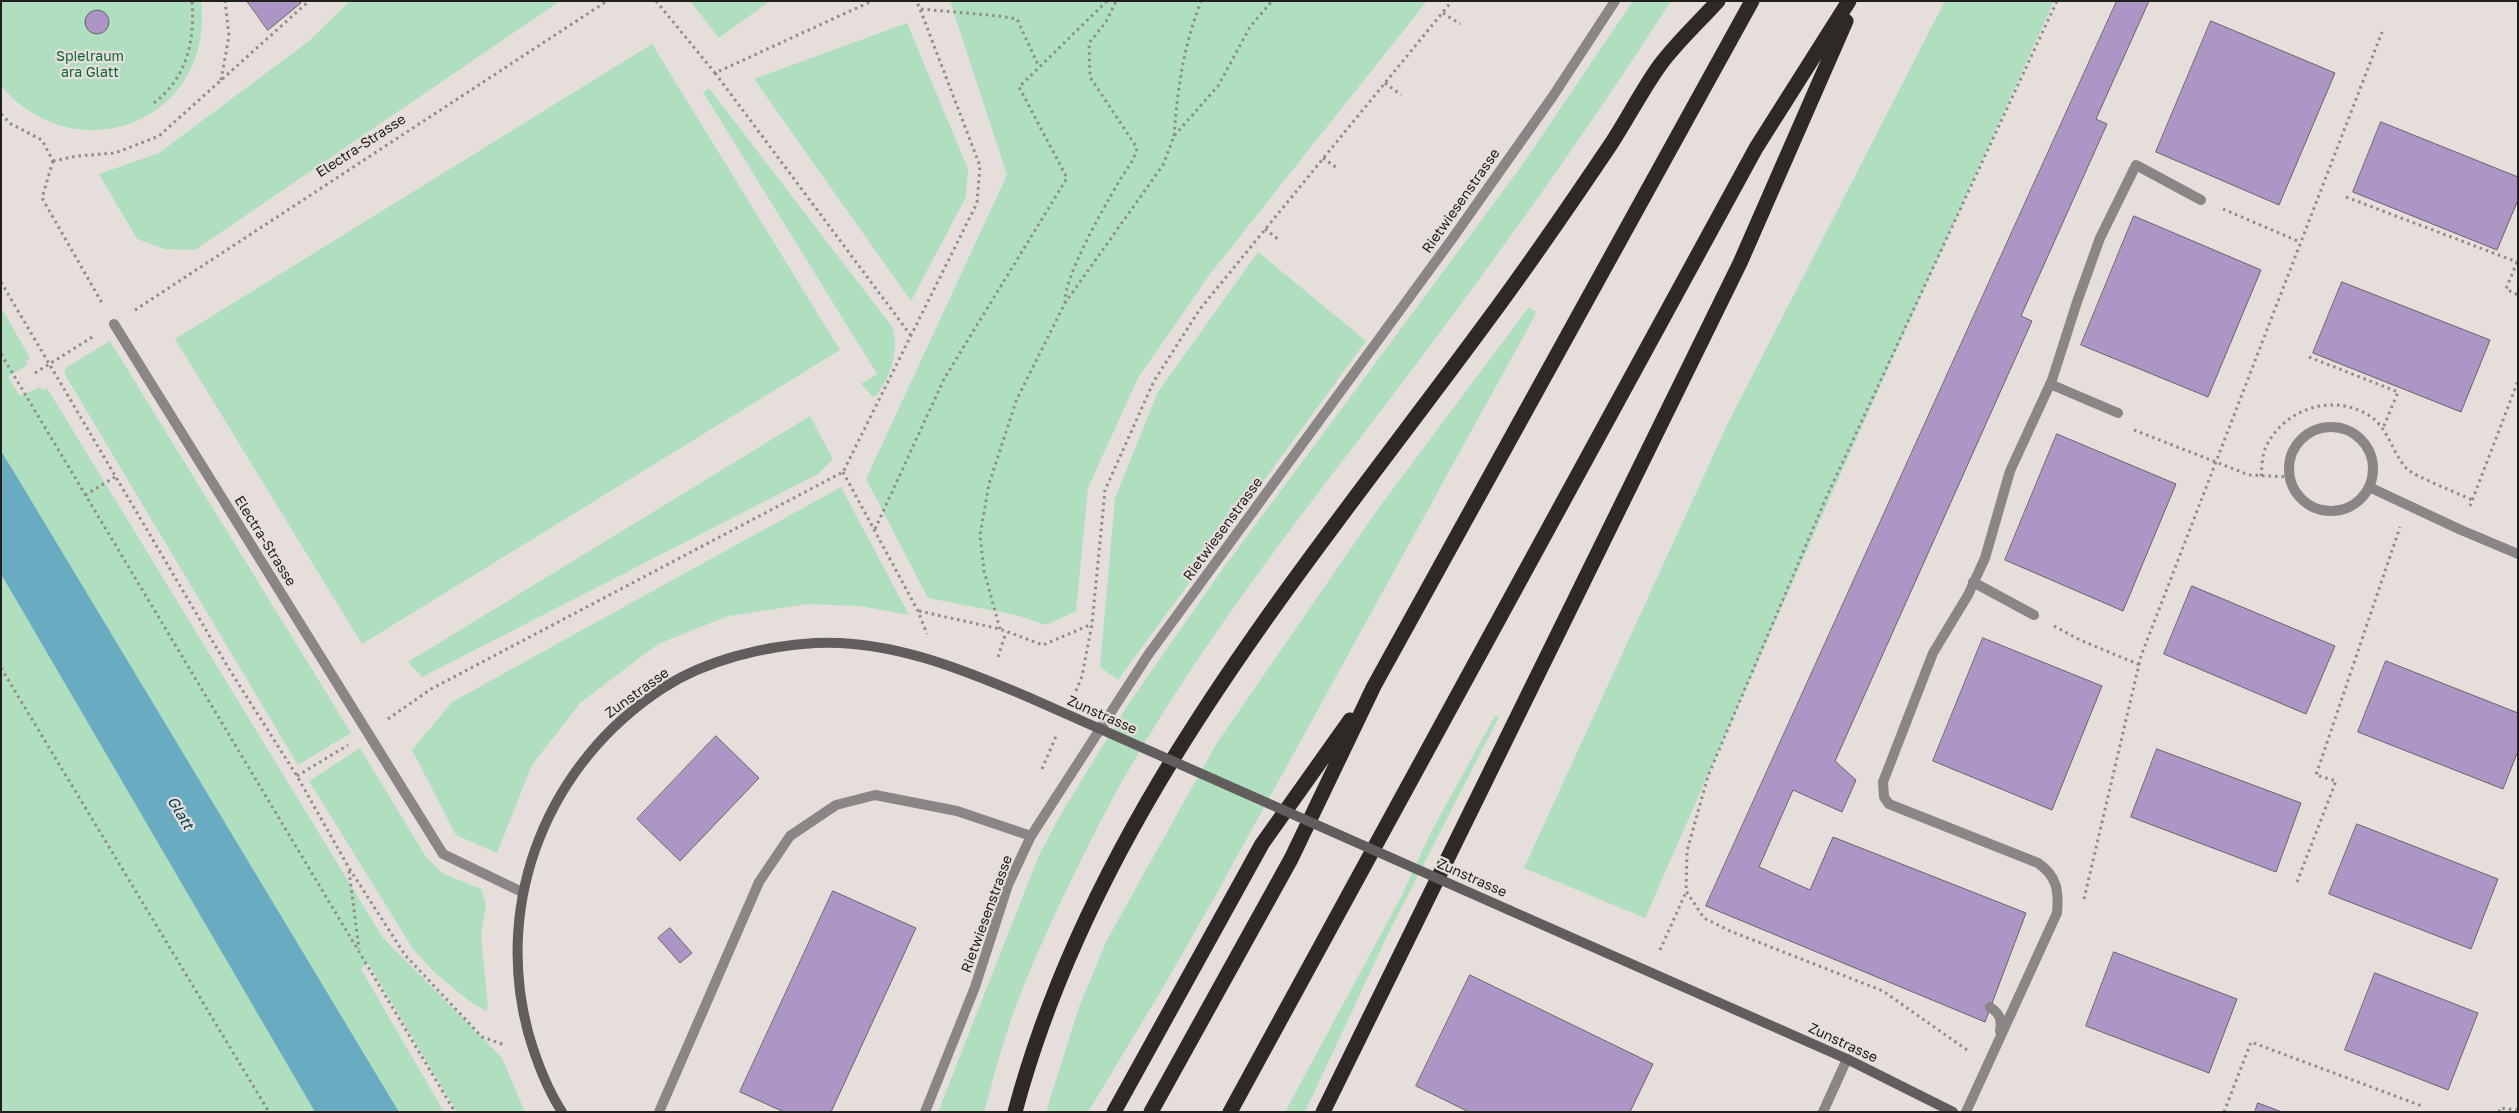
<!DOCTYPE html>
<style>
body{margin:0}
#map{position:relative;width:2519px;height:1113px;overflow:hidden;background:#e5deda;font-family:"Golos Text",sans-serif}
canvas{display:block}
.frame{position:absolute;inset:0;border:2px solid #22201e;pointer-events:none}
</style>
<div id="map">
<canvas width="2519" height="1113"></canvas>
<div class="frame"></div>
</div>
<script>
const ctx = document.querySelector('canvas').getContext('2d');
ctx.lineJoin = 'round';
function fillPath(path, color) {
  ctx.fillStyle = color;
  ctx.fill(path, 'evenodd');
}
function trace(path, color, width, dash) {
  ctx.strokeStyle = color;
  ctx.lineWidth = width;
  ctx.lineCap = dash ? 'butt' : 'round';
  ctx.setLineDash(dash || []);
  ctx.stroke(path);
}
function drawText(font, color, halo, rows, align = 'center') {
  ctx.font = font + ' "Golos Text",sans-serif';
  ctx.lineWidth = 4.5;
  ctx.setLineDash([]);
  ctx.textBaseline = 'middle';
  ctx.strokeStyle = halo;
  ctx.fillStyle = color;
  for (const [text, x, y, turn = 0] of rows) {
    ctx.save();
    ctx.translate(x, y);
    ctx.rotate((+turn || 0) * Math.PI / 180);
    ctx.textAlign = isNaN(turn) ? turn : align;
    if (halo) ctx.strokeText(text, 0, 0);
    ctx.fillText(text, 0, 0);
    ctx.restore();
  }
}
const green = new Path2D(`
 M 1,1 L 201,1 C 215,119 79,176 1,86 Z
 M 350,1 L 560,1 L 195,250 L 164,249 L 137,239 L 99,174 L 159,153 L 309,41 Z
 M 690,1 L 770,1 L 719,38 Z
 M 950,1 L 1427,1 L 1210,274 L 1138,378 L 1088,488 L 1076,611 L 1046,625 L 1016,615 L 928,598 L 866,479 L 1007,175 Z
 M 1633,1 L 1671,1 C 1583,138 1488,270 1389,400 C 1279,544 1164,690 1084,854 C 1058,907 1032,961 1012,1017 C 1001,1048 993,1080 984,1112 L 938,1112 L 1039,855 L 1061,814 L 1127,706 L 1222,570 L 1520,168 Z
 M 1945,1 L 2054,1 L 1836,484 L 1645,918 L 1524,868 L 1729,421 Z
 M 907,23 L 968,169 L 966,197 L 911,301 L 754,79 Z
 M 652,44 L 840,350 L 362,644 L 175,339 Z
 M 709,88 L 893,328 C 899,354 891,374 876,396 L 873,397 L 861,384 L 877,374 L 703,92 Z
 M 1258,252 L 1366,341 L 1118,680 L 1100,667 L 1115,498 L 1158,392 Z
 M 1,307 L 30,358 L 26,361 L 27,365 L 8,377 L 20,396 L 40,387 L 43,390 L 47,388 L 383,938 L 502,1058 L 525,1112 L 457,1112 L 368,963 L 361,969 L 444,1112 L 399,1112 L 1,451 Z
 M 1529,307 L 1536,312 L 1533,319 L 1218,891 L 1164,986 L 1088,1112 L 1046,1112 L 1079,1007 L 1107,940 L 1215,746 L 1378,509 Z
 M 110,341 L 351,733 L 298,765 L 64,373 L 67,367 Z
 M 810,416 L 833,459 L 818,474 L 422,677 L 408,662 Z
 M 841,487 L 909,615 L 860,606 L 808,604 L 728,616 L 658,644 L 580,703 L 532,765 L 497,853 L 456,835 L 412,750 L 452,702 Z
 M 1,574 L 315,1112 L 1,1112 Z
 M 1495,716 L 1499,717 L 1389,932 L 1305,1112 L 1285,1112 L 1401,897 L 1430,834 Z
 M 360,748 L 426,857 L 442,873 L 481,889 L 486,904 L 481,936 L 488,1008 L 486,1011 L 468,1000 L 436,974 L 413,949 L 309,781 Z`);
const water = new Path2D(`
 M 1,451 L 14,472 L 399,1112 L 315,1112 L 1,574 Z`);
const building = new Path2D(`
 M 247,1 L 299,1 L 301,3 L 268,30 Z
 M 2117,1 L 2149,1 L 2096,119 L 2107,124 L 2021,316 L 2032,321 L 1835,761 L 1856,780 L 1842,812 L 1793,790 L 1759,867 L 1810,890 L 1833,837 L 2026,913 L 1985,1022 L 1706,906 Z
 M85 22a12 12 0 1 1 24 0a12 12 0 1 1-24 0Z
 M 2211,21 L 2335,73 L 2279,205 L 2156,152 Z
 M 2381,122 L 2518,177 L 2518,200 L 2497,250 L 2353,192 Z
 M 2134,216 L 2261,270 L 2208,397 L 2081,345 Z
 M 2342,282 L 2490,340 L 2461,412 L 2313,353 Z
 M 2057,434 L 2176,484 L 2123,611 L 2005,560 Z
 M 2192,586 L 2335,646 L 2306,714 L 2164,654 Z
 M 1983,638 L 2102,686 L 2052,810 L 1933,761 Z
 M 2386,661 L 2518,713 L 2518,751 L 2503,789 L 2358,732 Z
 M 716,736 L 759,778 L 680,861 L 637,819 Z
 M 2157,749 L 2301,803 L 2276,872 L 2131,817 Z
 M 2357,824 L 2498,879 L 2471,949 L 2329,894 Z
 M 833,891 L 916,928 L 831,1112 L 784,1112 L 740,1092 Z
 M 670,928 L 692,953 L 680,963 L 658,938 Z
 M 2114,952 L 2237,999 L 2209,1073 L 2086,1026 Z
 M 2375,973 L 2478,1013 L 2448,1090 L 2345,1050 Z
 M 1470,975 L 1653,1064 L 1630,1112 L 1469,1112 L 1416,1086 Z
 M 2258,1103 L 2282,1112 L 2255,1112 Z`);
const path = new Path2D(`
 M 656,1 L 715,73 L 872,1
 M 921,9 L 999,16 L 1017,19 L 1039,67
 M 1443,13 L 1460,24
 M 715,73 L 912,337
 M 221,80 L 229,36 L 225,1
 M 1385,83 L 1401,95
 M 154,103 C 187,77 195,42 192,1
 M 1,114 L 11,124 L 42,140 L 53,161
 M 1174,136 C 1178,85 1183,49 1201,1
 M 1323,158 L 1337,168
 M 53,161 L 77,156 L 115,153 L 159,136 L 309,1
 M 53,161 L 42,198 L 102,303
 M 2346,197 L 2517,262
 M 2223,209 L 2300,242
 M 1265,229 L 1279,240
 M 2517,262 L 2506,289 L 2518,295
 M 1,282 L 229,669 L 297,776 L 349,868 L 405,955 L 482,1037 L 505,1045
 M 1065,303 C 1063,279 1103,209 1117,185 C 1124,172 1134,162 1137,148 L 1090,77 L 1089,43 L 1106,22 L 1116,1
 M 135,310 L 607,1
 M 1,354 L 455,1112
 M 2309,357 L 2398,392 L 2383,428
 M 35,373 L 94,336
 M 2134,430 L 2249,475 L 2289,477
 M 843,472 L 918,611 L 927,634
 M 2261,476 C 2262,468 2262,457 2265,449 C 2282,409 2333,392 2370,416 C 2389,429 2392,453 2407,469 C 2414,476 2460,494 2472,500
 M 85,495 L 115,477
 M 2470,506 L 2518,381
 M 875,529 L 944,379 L 1067,178 L 1019,87 L 1107,1
 M 919,611 L 1000,629 L 1043,645 L 1092,624
 M 2054,626 L 2080,640 L 2140,665
 M 1000,629 L 984,571 L 980,535 L 989,484 L 1016,401 L 1065,303 L 1163,165 L 1174,136 L 1218,86 L 1250,27 L 1272,1
 M 998,657 L 1006,632
 M 1,668 L 269,1112
 M 1076,691 L 1082,676 L 1092,624 L 1105,490 L 1154,381 L 1200,309 L 1452,1
 M 388,719 L 431,689 L 843,472 L 977,203 L 980,166 L 920,9 L 917,2 L 915,1
 M 1042,769 L 1056,736
 M 297,776 L 348,745
 M 349,871 L 359,949
 M 2297,882 L 2336,781 L 2316,775 L 2400,527
 M 2084,899 L 2141,656 L 2382,32
 M 1660,950 L 1686,892
 M 1967,1050 L 1883,991 L 1730,931 L 1704,918 L 1686,891 L 1687,851 L 1708,776 L 1826,498 L 2057,1
 M 2224,1112 L 2251,1042 L 2422,1106
 M 2499,1112 L 2500,1108 L 2518,1110`);
const lane = new Path2D(`
 M 114,324 L 443,854 L 522,892
 M 2050,384 L 2118,413
 M 1973,582 L 2034,615
 M 1990,1007 C 2000,1014 2002,1019 2000,1031
 M 659,1112 L 759,882 L 790,836 L 836,805 L 875,795 L 957,811 L 1031,836
 M 925,1112 L 975,987 L 1008,885 L 1031,836 L 1148,655 L 1452,239 L 1553,96 L 1615,1
 M 1823,1112 L 1847,1059
 M 1966,1112 L 2057,913 C 2059,891 2057,876 2038,863 L 1889,804 L 1884,797 L 1883,782 L 1933,653 L 1968,595 L 1985,558 L 2010,471 L 2052,380 L 2077,302 L 2100,238 L 2136,165 L 2201,200`);
const street = new Path2D(`
 M2289 469a42 42 0 1 1 84 0a42 42 0 1 1-84 0Z
 M 2369,487 L 2461,530 L 2518,554`);
const secondary = new Path2D(`
 M 1509,910 L 1847,1059 L 1953,1112
 M 562,1112 C 546,1087 536,1060 528,1032 C 493,900 548,763 663,688 C 706,660 764,646 815,643 C 889,639 962,669 1028,697`);
const highway = new Path2D(`
 M 1015,1112 C 1095,811 1305,569 1485,324 C 1529,265 1570,205 1611,144 C 1628,118 1642,90 1660,65 C 1677,42 1699,22 1718,1
 M 1114,1112 L 1262,844 L 1350,720
 M 1151,1112 L 1291,859 L 1374,686 L 1752,1
 M 1230,1112 L 1756,148 L 1849,1
 M 1323,1112 L 1740,263 L 1846,21`);
const secondaryBridge = new Path2D(`
 M 1028,697 L 1509,910`);
const parkNames = [
 ["Spielraum",90,57],
 ["ara Glatt",90,73]
];
const streetNames = [
 ["Electra-Strasse",361,146,-33],
 ["Rietwiesenstrasse",1461,201,-55],
 ["Rietwiesenstrasse",1223,529,-54],
 ["Electra-Strasse",265,541,58],
 ["Zunstrasse",637,693,-36],
 ["Zunstrasse",1102,715,24],
 ["Zunstrasse",1472,878,24],
 ["Rietwiesenstrasse",987,914,-70],
 ["Zunstrasse",1843,1043,25]
];
const waterNames = [
 ["Glatt",180,813,59]
];
fillPath(green, '#b0dfc0');
fillPath(water, '#69abc0');
fillPath(building, '#ad95c5');
trace(building, '#67646a', 1);
trace(path, '#8f8b87', 3, [2.5, 4]);
trace(lane, '#8a8686', 10);
trace(street, '#8a8686', 10);
trace(secondary, '#615d5c', 10);
trace(highway, '#2e2827', 15);
trace(secondaryBridge, '#615d5c', 10);
drawText('14px', '#0e663c', '#e5deda', parkNames);
drawText('14px', '#22201e', '#e5deda', streetNames);
drawText('italic 15px', '#003d4c', '#e5deda', waterNames);
</script>
